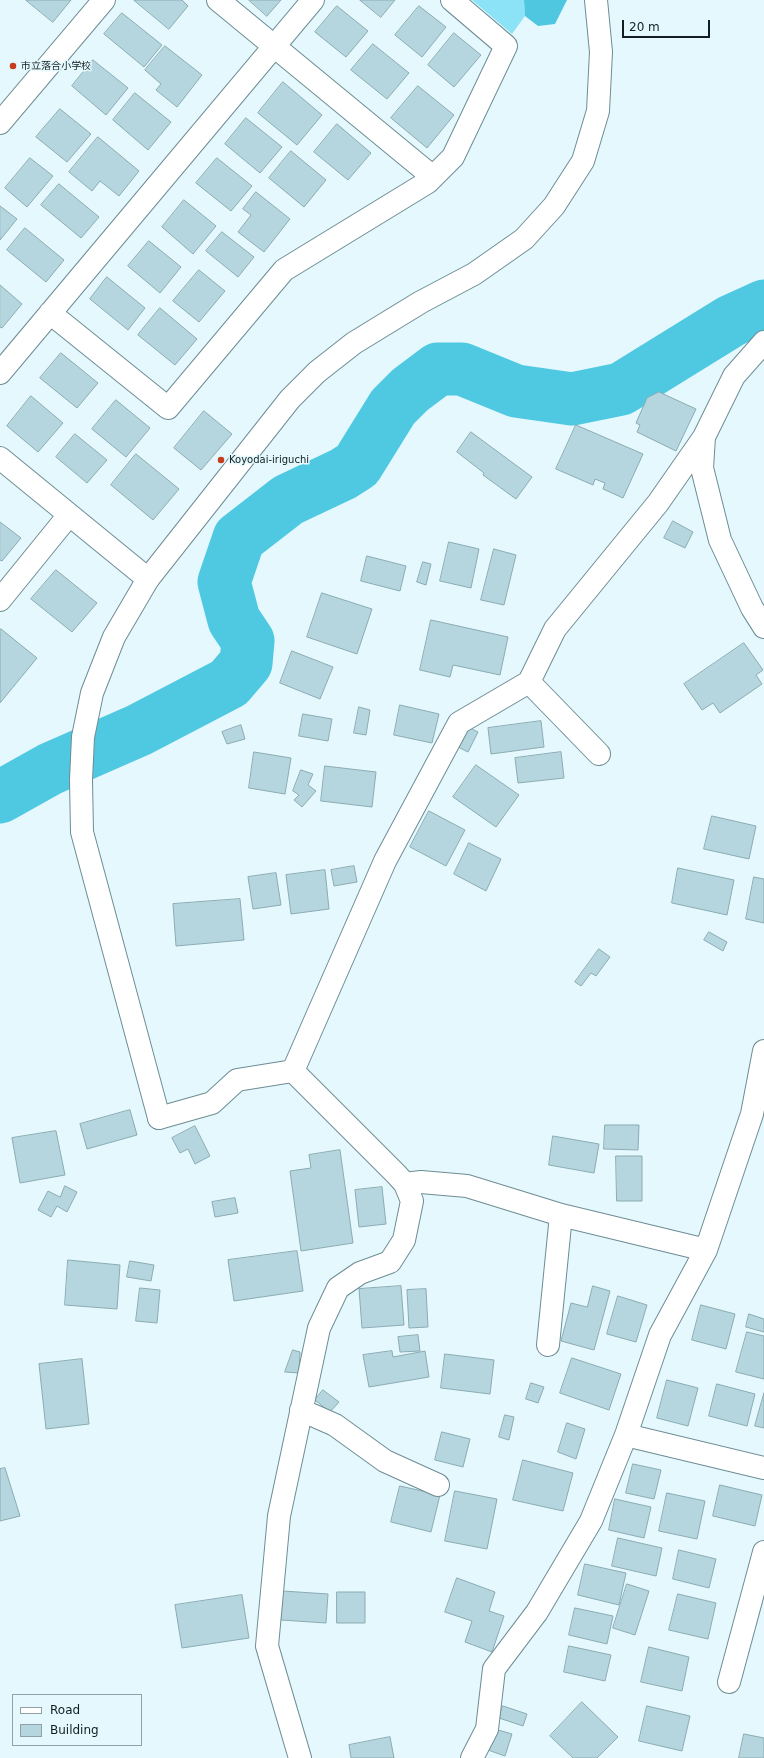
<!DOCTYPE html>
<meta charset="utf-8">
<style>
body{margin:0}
#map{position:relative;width:764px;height:1758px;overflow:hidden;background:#e4f8fd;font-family:"DejaVu Sans",sans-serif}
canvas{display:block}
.legend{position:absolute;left:12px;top:1694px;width:130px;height:52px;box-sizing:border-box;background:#e4f8fd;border:1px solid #90a1a5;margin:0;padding:5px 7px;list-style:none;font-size:12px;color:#121e21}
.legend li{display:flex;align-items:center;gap:8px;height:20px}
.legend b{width:20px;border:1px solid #90a1a5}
.scale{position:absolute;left:622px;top:20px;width:88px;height:18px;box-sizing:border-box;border:2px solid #121e21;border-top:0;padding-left:5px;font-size:12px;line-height:14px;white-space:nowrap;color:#121e21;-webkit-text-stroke:3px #e4f8fd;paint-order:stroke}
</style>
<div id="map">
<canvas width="764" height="1758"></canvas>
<ul class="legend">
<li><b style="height:5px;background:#fff"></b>Road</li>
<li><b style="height:11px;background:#b5d6de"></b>Building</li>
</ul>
<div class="scale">20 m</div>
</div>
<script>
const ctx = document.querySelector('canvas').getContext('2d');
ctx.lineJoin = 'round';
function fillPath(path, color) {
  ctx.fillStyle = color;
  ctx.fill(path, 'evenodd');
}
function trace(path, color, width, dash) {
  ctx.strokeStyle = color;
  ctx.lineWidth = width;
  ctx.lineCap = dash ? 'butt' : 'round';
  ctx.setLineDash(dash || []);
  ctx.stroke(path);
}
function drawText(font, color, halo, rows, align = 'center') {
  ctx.font = font + ' "DejaVu Sans","Noto Sans JP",sans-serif';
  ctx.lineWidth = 3;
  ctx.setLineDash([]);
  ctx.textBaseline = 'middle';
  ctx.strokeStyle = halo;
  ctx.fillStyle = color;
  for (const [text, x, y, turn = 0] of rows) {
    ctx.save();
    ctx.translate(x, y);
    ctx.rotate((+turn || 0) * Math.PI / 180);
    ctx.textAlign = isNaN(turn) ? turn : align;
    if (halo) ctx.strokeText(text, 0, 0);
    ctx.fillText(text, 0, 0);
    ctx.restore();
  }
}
const green = new Path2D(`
 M 472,0 L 524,0 L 525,16 L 512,34 Z`);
const forest = new Path2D(`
 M 524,0 L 567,0 L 555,24 L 538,26 L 525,16 Z`);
const river = new Path2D(`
 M 0,797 L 50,769 L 139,730 L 229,683 L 246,663 L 248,641 L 234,620 L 224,582 L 239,538 L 288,500 L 343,474 L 357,465 L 393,407 L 410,390 L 438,369 L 462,369 L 516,391 L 572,399 L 621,389 L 731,321 L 764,306`);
const building = new Path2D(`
 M 26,0 L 71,0 L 53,22 Z
 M 134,0 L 182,0 L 188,6 L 169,29 Z
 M 249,0 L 281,0 L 267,16 Z
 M 360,0 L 395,0 L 381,17 Z
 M 337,6 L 368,31 L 346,57 L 315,32 Z
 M 419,6 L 446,27 L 422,57 L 395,35 Z
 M 122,13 L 162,45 L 144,67 L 104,34 Z
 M 454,33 L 481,55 L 454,87 L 428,65 Z
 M 373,44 L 409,73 L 387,99 L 351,70 Z
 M 165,46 L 202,75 L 177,107 L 156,90 L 161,84 L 145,70 Z
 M 93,60 L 128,88 L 106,115 L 72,86 Z
 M 283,82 L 322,115 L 297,145 L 258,113 Z
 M 418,86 L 454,115 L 427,148 L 391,118 Z
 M 135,93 L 171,122 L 148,150 L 113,120 Z
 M 60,109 L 91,134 L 67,162 L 36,137 Z
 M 246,118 L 282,147 L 260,173 L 225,144 Z
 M 337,124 L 371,153 L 348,180 L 314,152 Z
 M 98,137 L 139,171 L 119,196 L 100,181 L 92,191 L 69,172 Z
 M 291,151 L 326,180 L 304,207 L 269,178 Z
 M 30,158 L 53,176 L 27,207 L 5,188 Z
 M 217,158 L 252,186 L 231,211 L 196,183 Z
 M 59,184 L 99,217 L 81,238 L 41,205 Z
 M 256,192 L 290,219 L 264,252 L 238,232 L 251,215 L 243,209 Z
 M 184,200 L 216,226 L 193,254 L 162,227 Z
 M 0,206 L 17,219 L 0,240 Z
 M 25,228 L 64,260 L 46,282 L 7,250 Z
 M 222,232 L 254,257 L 238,277 L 206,251 Z
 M 149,241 L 181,267 L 160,293 L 128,266 Z
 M 199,270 L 225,291 L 199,322 L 173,301 Z
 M 107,277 L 145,308 L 128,330 L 90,299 Z
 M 0,285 L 22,304 L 2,328 L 0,327 Z
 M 160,308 L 197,339 L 175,365 L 138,335 Z
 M 61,353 L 98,383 L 77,408 L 40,378 Z
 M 659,392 L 696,409 L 676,451 L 637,432 L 640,425 L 636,423 L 647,398 Z
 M 31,396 L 63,423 L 38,452 L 7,426 Z
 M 116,400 L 150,428 L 126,457 L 92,429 Z
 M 204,411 L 232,434 L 201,470 L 174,448 Z
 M 576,425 L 643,454 L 623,498 L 603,489 L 605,483 L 595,479 L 593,485 L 556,469 Z
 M 471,432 L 532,477 L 516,499 L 483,475 L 484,473 L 457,452 Z
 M 75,434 L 107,460 L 87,483 L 56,457 Z
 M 136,454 L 179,489 L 153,520 L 111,485 Z
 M 673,521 L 693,532 L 685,548 L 664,538 Z
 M 0,522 L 21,538 L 2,561 L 0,560 Z
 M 449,542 L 479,549 L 471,588 L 440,581 Z
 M 494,549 L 516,555 L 504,605 L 481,600 Z
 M 367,556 L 406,566 L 400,591 L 361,581 Z
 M 423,562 L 431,564 L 426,585 L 417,582 Z
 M 56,570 L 97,603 L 72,632 L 31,599 Z
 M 322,593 L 372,609 L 357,654 L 307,637 Z
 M 431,620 L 508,637 L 500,675 L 453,665 L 450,677 L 420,670 Z
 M 1,629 L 37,658 L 0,703 L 0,631 Z
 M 744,643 L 763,670 L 756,675 L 762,684 L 720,713 L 713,703 L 702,710 L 684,684 Z
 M 292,651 L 333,667 L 320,699 L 280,683 Z
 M 400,705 L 439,714 L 432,743 L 394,735 Z
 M 359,707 L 370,710 L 366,735 L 354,733 Z
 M 303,714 L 332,719 L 328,741 L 299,736 Z
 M 541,721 L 544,747 L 491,754 L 488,728 Z
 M 241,725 L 245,739 L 227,744 L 222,732 Z
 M 468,727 L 478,732 L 468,752 L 458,747 Z
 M 254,752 L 291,758 L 285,794 L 249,788 Z
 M 561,752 L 564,778 L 518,783 L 515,758 Z
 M 476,765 L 519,795 L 496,827 L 453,797 Z
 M 325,766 L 376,772 L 372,807 L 321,801 Z
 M 301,770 L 313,774 L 308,785 L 316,791 L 302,807 L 294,800 L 299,795 L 293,791 Z
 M 429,811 L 465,830 L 446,866 L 410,847 Z
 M 712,816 L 756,826 L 749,859 L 704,849 Z
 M 469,843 L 501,859 L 486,891 L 454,874 Z
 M 354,866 L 357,882 L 334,886 L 331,870 Z
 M 678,868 L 734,880 L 727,915 L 672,903 Z
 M 325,870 L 329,909 L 291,914 L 286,875 Z
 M 276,873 L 281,905 L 253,909 L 248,877 Z
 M 754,877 L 764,879 L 764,923 L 746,919 Z
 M 240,899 L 244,940 L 176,946 L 173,904 Z
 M 709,932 L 727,942 L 723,951 L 704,940 Z
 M 599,949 L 610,957 L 596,976 L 591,973 L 581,986 L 575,982 Z
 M 130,1110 L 137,1135 L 87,1149 L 80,1124 Z
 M 605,1125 L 639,1125 L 638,1150 L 604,1149 Z
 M 195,1126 L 210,1156 L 195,1164 L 188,1149 L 180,1153 L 172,1138 Z
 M 56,1131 L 65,1175 L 20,1183 L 12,1138 Z
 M 553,1136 L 599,1144 L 594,1173 L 549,1165 Z
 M 340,1150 L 353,1243 L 301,1251 L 290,1171 L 311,1168 L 309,1155 Z
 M 616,1156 L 642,1156 L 642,1201 L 617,1201 Z
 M 65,1186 L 77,1192 L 67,1212 L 57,1206 L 51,1217 L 38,1210 L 48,1191 L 60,1197 Z
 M 382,1187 L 386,1224 L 359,1227 L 355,1190 Z
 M 235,1198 L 238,1213 L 215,1217 L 212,1202 Z
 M 297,1251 L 303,1291 L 234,1301 L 228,1260 Z
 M 68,1260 L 120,1265 L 117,1309 L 65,1305 Z
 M 130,1261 L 154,1265 L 151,1281 L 127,1277 Z
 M 401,1286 L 404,1325 L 362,1328 L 359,1289 Z
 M 593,1286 L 610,1291 L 594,1350 L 561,1341 L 571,1303 L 587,1307 Z
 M 140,1288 L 160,1290 L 157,1323 L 136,1321 Z
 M 426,1289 L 428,1327 L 409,1328 L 407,1290 Z
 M 618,1296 L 647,1305 L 636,1342 L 607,1334 Z
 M 701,1305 L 735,1314 L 726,1349 L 692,1340 Z
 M 749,1314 L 764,1319 L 764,1332 L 746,1327 Z
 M 747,1332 L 764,1336 L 764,1379 L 736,1372 Z
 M 418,1335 L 420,1351 L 400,1352 L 398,1337 Z
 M 293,1350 L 300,1352 L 299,1373 L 285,1372 Z
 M 392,1351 L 393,1357 L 425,1351 L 429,1377 L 369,1387 L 363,1355 Z
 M 445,1354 L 494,1360 L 490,1394 L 441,1388 Z
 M 572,1358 L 621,1374 L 609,1410 L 560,1393 Z
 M 82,1359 L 89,1424 L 46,1429 L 39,1364 Z
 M 667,1380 L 698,1388 L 688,1426 L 657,1418 Z
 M 531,1383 L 544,1387 L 538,1403 L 526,1399 Z
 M 717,1384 L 755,1394 L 747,1426 L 709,1416 Z
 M 323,1390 L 339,1402 L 330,1412 L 315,1400 Z
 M 764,1393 L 764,1428 L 755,1426 Z
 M 505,1415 L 514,1417 L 509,1440 L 499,1437 Z
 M 567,1423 L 585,1429 L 576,1459 L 558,1452 Z
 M 442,1432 L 470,1439 L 463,1467 L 435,1460 Z
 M 523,1460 L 573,1473 L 563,1511 L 513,1500 Z
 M 633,1464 L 661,1470 L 654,1499 L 626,1493 Z
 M 5,1468 L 20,1516 L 0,1521 L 0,1469 Z
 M 720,1485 L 762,1495 L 755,1526 L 713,1516 Z
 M 400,1486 L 440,1495 L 431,1532 L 391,1522 Z
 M 455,1491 L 497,1499 L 487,1549 L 445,1541 Z
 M 667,1493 L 705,1501 L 697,1539 L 659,1531 Z
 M 615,1499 L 651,1507 L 644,1538 L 609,1530 Z
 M 618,1538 L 662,1548 L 656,1576 L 612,1566 Z
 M 679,1550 L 716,1559 L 709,1588 L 673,1579 Z
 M 585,1564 L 626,1573 L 619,1605 L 578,1595 Z
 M 457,1578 L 495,1592 L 489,1611 L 504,1616 L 492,1652 L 465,1642 L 472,1621 L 445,1612 Z
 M 627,1584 L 649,1591 L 635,1635 L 613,1628 Z
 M 283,1591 L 328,1594 L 326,1623 L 281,1620 Z
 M 337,1592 L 365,1592 L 365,1623 L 337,1623 Z
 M 678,1594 L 716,1603 L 708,1639 L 669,1630 Z
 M 242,1595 L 249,1638 L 182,1648 L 175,1605 Z
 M 575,1608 L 613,1616 L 607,1644 L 569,1635 Z
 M 569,1646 L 611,1655 L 605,1681 L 564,1672 Z
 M 649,1647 L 689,1657 L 682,1691 L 641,1682 Z
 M 582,1702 L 618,1737 L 597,1758 L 573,1758 L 550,1736 Z
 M 503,1706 L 527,1714 L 523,1726 L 499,1718 Z
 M 647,1706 L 690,1716 L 682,1751 L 639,1741 Z
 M 491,1728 L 512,1734 L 505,1756 L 485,1749 Z
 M 744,1734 L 764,1738 L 764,1758 L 739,1758 Z
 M 390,1737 L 394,1758 L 351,1758 L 349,1745 Z`);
const minor = new Path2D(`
 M 218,0 L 433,177
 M 0,123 L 104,0
 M 50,313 L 168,408 L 284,270 L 428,182 L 453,157 L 506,46 L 452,0
 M 0,373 L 313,0
 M 704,437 L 702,468 L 720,540 L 752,608 L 764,627
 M 0,458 L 148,579
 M 0,600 L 69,515
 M 529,682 L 599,754
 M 293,1071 L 385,861 L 459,723 L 529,682 L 555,629 L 658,503 L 704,437 L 734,376 L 764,342
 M 159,1118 L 212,1103 L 237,1080 L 293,1071 L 397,1175 L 405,1184 L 412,1201 L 404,1240 L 390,1262 L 360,1273 L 338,1288 L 319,1328 L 279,1516 L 267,1646 L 300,1758
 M 405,1184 L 421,1182 L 467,1186 L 561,1215 L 706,1250
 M 548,1345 L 561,1215
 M 301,1410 L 335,1425 L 385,1461 L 438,1485
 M 626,1435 L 764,1468
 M 729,1682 L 764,1552
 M 472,1758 L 487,1729 L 494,1669 L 537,1612 L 591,1521 L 626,1435 L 660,1335 L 706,1250 L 752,1114 L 764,1051`);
const tertiary = new Path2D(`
 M 159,1118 L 82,832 L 81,780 L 83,737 L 92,693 L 114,637 L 148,579 L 290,399 L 317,372 L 354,343 L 421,302 L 474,274 L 524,239 L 554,206 L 583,161 L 598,111 L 601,52 L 596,0`);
const markers = [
 [13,66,4,"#c63c1c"],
 [221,460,4,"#c63c1c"]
];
const poiNames = [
 ["市立落合小学校",21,66],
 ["Koyodai-iriguchi",229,460]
];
fillPath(green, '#8ce3f7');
fillPath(forest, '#4fc7e0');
trace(river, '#4fc8e1', 53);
fillPath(building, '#b5d6de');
trace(building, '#8babb3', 1);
trace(minor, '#6e8d94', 24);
trace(tertiary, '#6e8d94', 24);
trace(minor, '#fff', 22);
trace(tertiary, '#fff', 22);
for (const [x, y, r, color] of markers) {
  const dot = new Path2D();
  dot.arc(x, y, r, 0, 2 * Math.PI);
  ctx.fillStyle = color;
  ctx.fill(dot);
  trace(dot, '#e4f8fd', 1.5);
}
drawText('10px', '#121e21', '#e4f8fd', poiNames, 'left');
</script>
